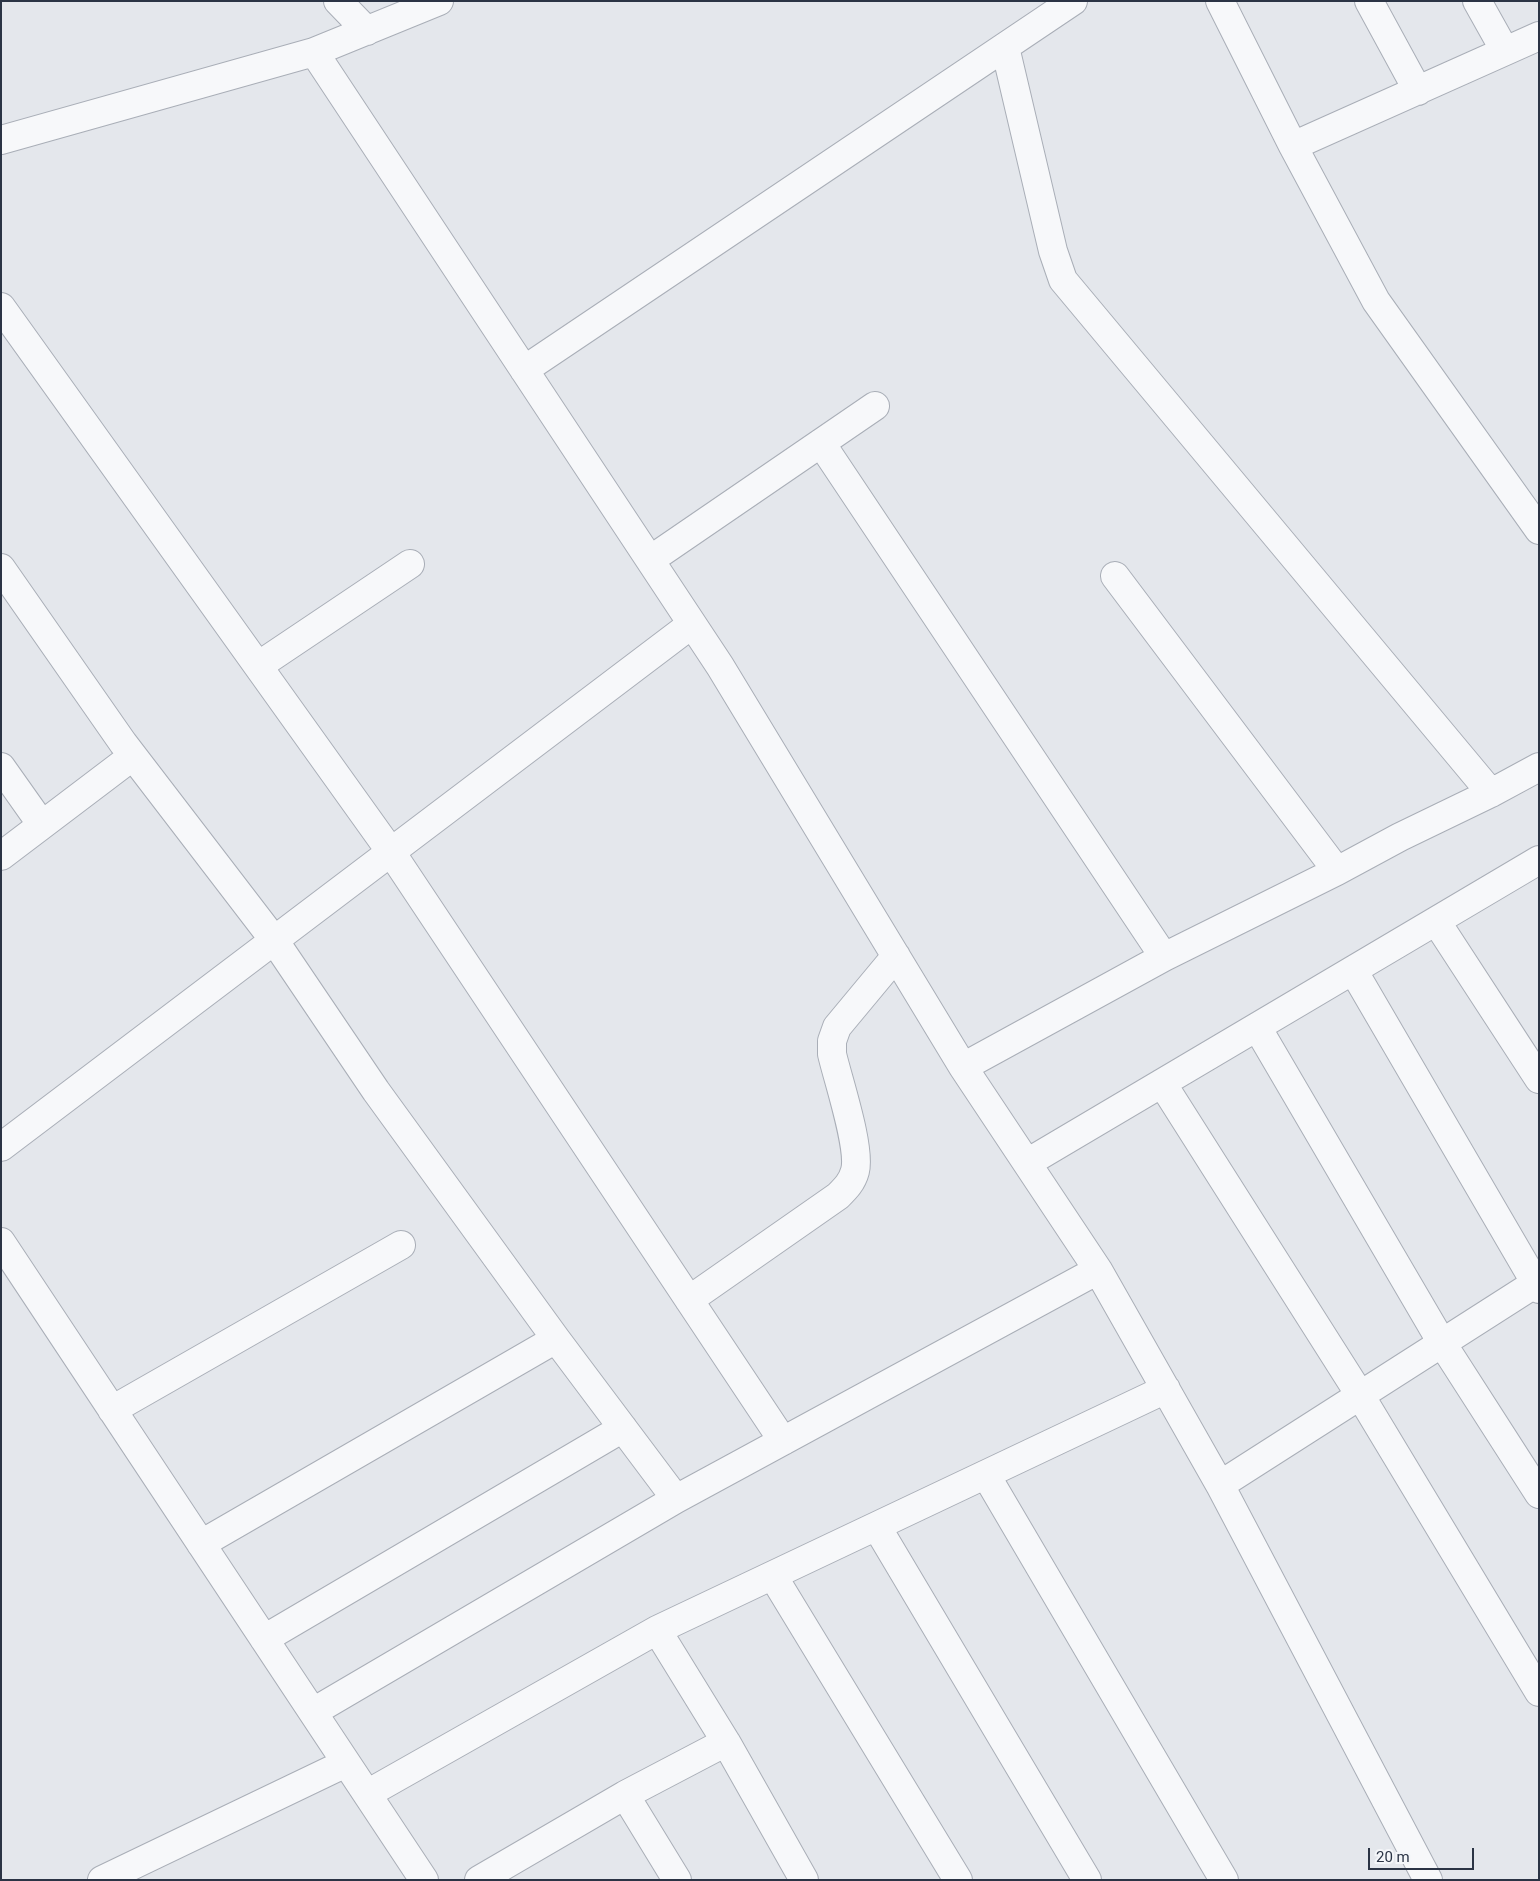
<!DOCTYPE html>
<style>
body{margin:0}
#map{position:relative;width:1540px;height:1881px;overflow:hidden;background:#e4e7ec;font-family:Roboto,sans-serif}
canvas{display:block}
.frame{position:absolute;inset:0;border:2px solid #2b3445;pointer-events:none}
.scale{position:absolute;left:1368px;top:1848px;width:106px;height:22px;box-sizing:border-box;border:2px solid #2b3445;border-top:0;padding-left:6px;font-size:15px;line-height:18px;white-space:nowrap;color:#2b3445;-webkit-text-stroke:4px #f4f6f9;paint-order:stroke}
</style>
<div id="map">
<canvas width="1540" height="1881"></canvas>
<div class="frame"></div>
<div class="scale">20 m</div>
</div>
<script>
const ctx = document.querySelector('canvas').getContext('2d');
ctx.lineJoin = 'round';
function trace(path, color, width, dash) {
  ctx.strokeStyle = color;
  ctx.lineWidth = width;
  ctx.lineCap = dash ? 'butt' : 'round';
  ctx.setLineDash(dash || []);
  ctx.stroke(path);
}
const minor = new Path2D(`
 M 338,1 L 367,31
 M 1220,1 L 1293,146 L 1376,301 L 1539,530
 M 1369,1 L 1418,91
 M 1477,1 L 1505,51
 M 1005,47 L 1053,251 L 1063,280 L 1491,793
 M 314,52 L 439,1
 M 1,140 L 314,52 L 720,666 L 963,1067 L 1098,1270 L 1220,1485 L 1428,1880
 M 1293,146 L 1539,36
 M 1,307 L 391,852 L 783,1441
 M 524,370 L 1073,1
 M 821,443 L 1164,957
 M 650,560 L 875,406
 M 1,568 L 123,743 L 274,940 L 376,1091 L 556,1339 L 676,1499
 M 1115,576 L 1337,871
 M 258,666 L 410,564
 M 1,767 L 42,825
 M 1,856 L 133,756
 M 1436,921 L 1539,1079
 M 1353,970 L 1539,1289
 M 1257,1027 L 1442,1343 L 1539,1494
 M 963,1067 L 1164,957 L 1337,871 L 1400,837 L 1491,793 L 1539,767
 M 1162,1083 L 1360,1395 L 1539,1692
 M 1,1147 L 692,624
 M 1027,1163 L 1539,860
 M 1,1242 L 424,1880
 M 689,1300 L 838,1196 C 846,1188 852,1182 855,1171 C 861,1148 838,1080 832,1054 L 832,1041 L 837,1027 L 896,956
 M 112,1410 L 401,1245
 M 986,1475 L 1224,1880
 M 1220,1485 L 1539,1281
 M 877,1527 L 1087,1880
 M 201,1544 L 556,1339
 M 773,1576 L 958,1880
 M 657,1630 L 726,1742 L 804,1880
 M 264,1639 L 623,1428
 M 313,1712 L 676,1499 L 1098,1270
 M 367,1794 L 657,1630 L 1166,1389
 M 625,1795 L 677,1880
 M 102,1880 L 346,1763
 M 479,1880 L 625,1795 L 726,1742`);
trace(minor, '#a9aeb7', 30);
trace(minor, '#f7f8fa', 28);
</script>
